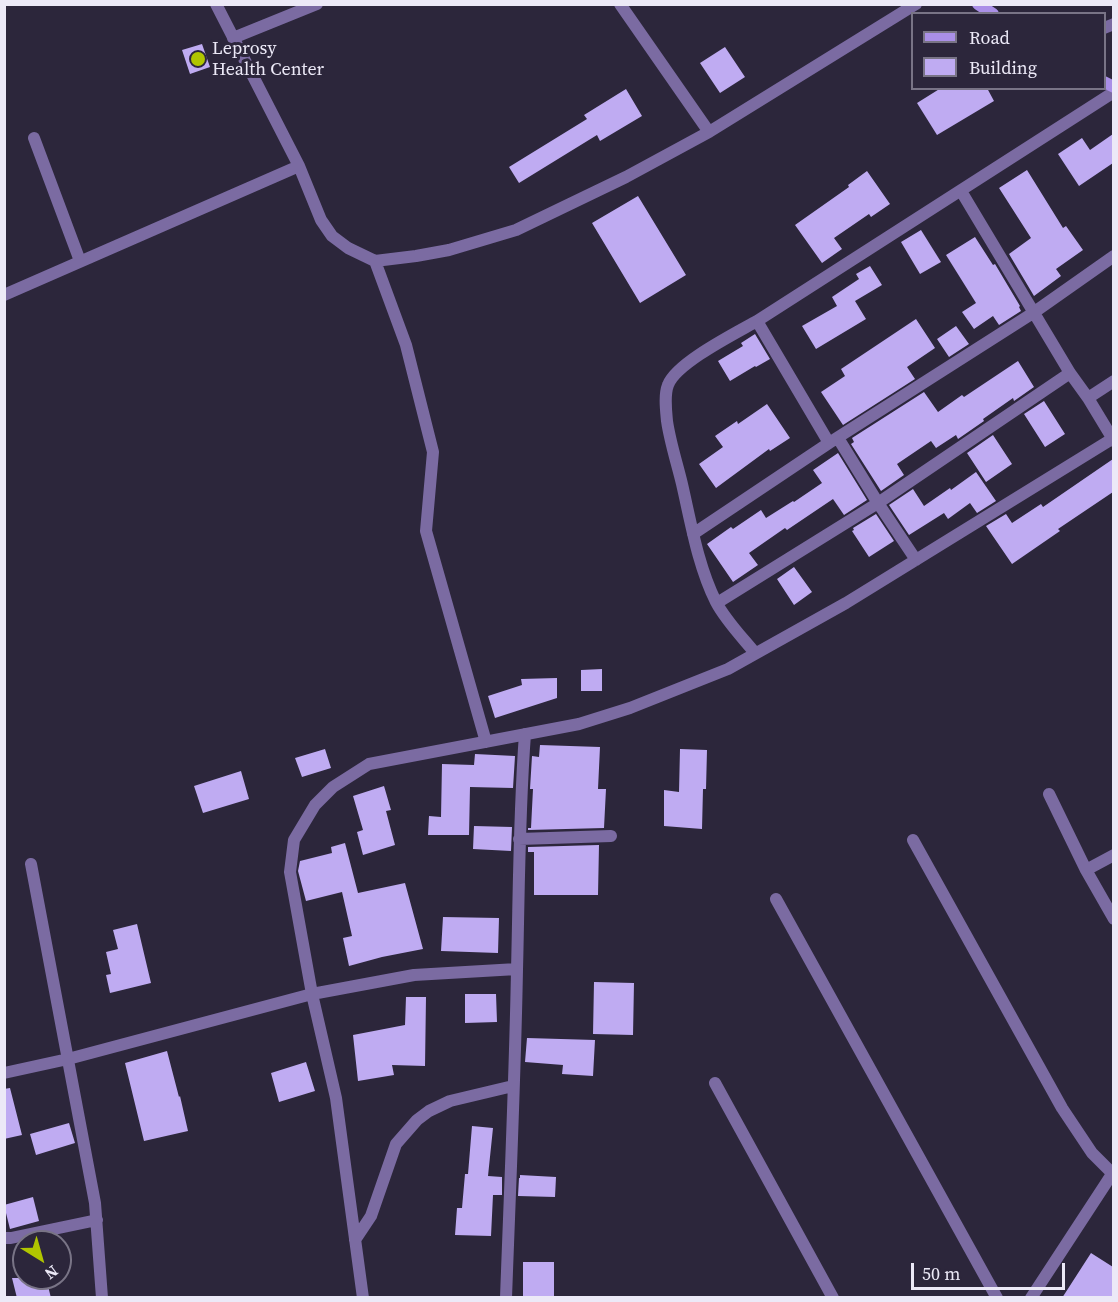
<!DOCTYPE html>
<style>
body{margin:0}
#map{position:relative;width:1118px;height:1302px;overflow:hidden;background:#2c263b;font-family:"Source Serif 4",serif}
canvas{display:block}
.frame{position:absolute;inset:0;border:6px solid #ece9f7;pointer-events:none}
.legend{position:absolute;left:911px;top:12px;width:195px;height:78px;box-sizing:border-box;background:#2c263b;border:2px solid #797486;margin:0;padding:8px 10px;list-style:none;font-size:18px;color:#ece9f7}
.legend li{display:flex;align-items:center;gap:12px;height:30px}
.legend b{width:30px;border:2px solid #797486}
.north{position:absolute;left:12px;top:1230px;width:60px;height:60px;box-sizing:border-box;background:#2c263b;border:2px solid #797486;border-radius:50%;rotate:143deg;font-size:16px;font-weight:700;line-height:24px;text-align:center;color:#ece9f7}
.north::after{content:'';display:block;margin:auto;width:21px;height:27px;background:#b0c500;clip-path:polygon(50% 0,100% 100%,50% 72%,0 100%)}
.scale{position:absolute;left:911px;top:1263px;width:154px;height:27px;box-sizing:border-box;border:3px solid #ece9f7;border-top:0;padding-left:8px;font-size:18px;line-height:21px;white-space:nowrap;color:#ece9f7;-webkit-text-stroke:4px #2c263b;paint-order:stroke}
</style>
<div id="map">
<canvas width="1118" height="1302"></canvas>
<div class="frame"></div>
<ul class="legend">
<li><b style="height:8px;background:#aa8fe7"></b>Road</li>
<li><b style="height:16px;background:#bfabf2"></b>Building</li>
</ul>
<div class="north">N</div>
<div class="scale">50 m</div>
</div>
<script>
const ctx = document.querySelector('canvas').getContext('2d');
ctx.lineJoin = 'round';
function fillPath(path, color) {
  ctx.fillStyle = color;
  ctx.fill(path, 'evenodd');
}
function trace(path, color, width, dash) {
  ctx.strokeStyle = color;
  ctx.lineWidth = width;
  ctx.lineCap = dash ? 'butt' : 'round';
  ctx.setLineDash(dash || []);
  ctx.stroke(path);
}
function drawText(font, color, halo, rows, align = 'center') {
  ctx.font = font + ' "Source Serif 4",serif';
  ctx.lineWidth = 6;
  ctx.setLineDash([]);
  ctx.textBaseline = 'middle';
  ctx.strokeStyle = halo;
  ctx.fillStyle = color;
  for (const [text, x, y, turn = 0] of rows) {
    ctx.save();
    ctx.translate(x, y);
    ctx.rotate((+turn || 0) * Math.PI / 180);
    ctx.textAlign = isNaN(turn) ? turn : align;
    if (halo) ctx.strokeText(text, 0, 0);
    ctx.fillText(text, 0, 0);
    ctx.restore();
  }
}
const building = new Path2D(`
 M 202,44 L 210,67 L 190,74 L 182,50 Z
 M 725,47 L 745,77 L 720,93 L 700,63 Z
 M 941,88 L 987,88 L 994,101 L 937,135 L 917,103 Z
 M 626,89 L 642,116 L 600,141 L 597,135 L 519,183 L 509,167 L 587,119 L 584,115 Z
 M 1113,134 L 1113,163 L 1079,186 L 1058,154 L 1082,138 L 1090,150 Z
 M 1027,170 L 1063,228 L 1066,226 L 1083,250 L 1056,269 L 1061,276 L 1034,296 L 1009,254 L 1031,238 L 999,188 Z
 M 867,171 L 890,204 L 871,217 L 869,214 L 834,238 L 842,249 L 822,263 L 795,225 L 849,187 L 848,185 Z
 M 638,196 L 686,275 L 640,303 L 592,223 Z
 M 921,230 L 941,262 L 920,274 L 901,242 Z
 M 975,237 L 993,265 L 995,264 L 1020,306 L 1019,307 L 1021,311 L 999,325 L 993,316 L 974,329 L 962,312 L 976,303 L 946,255 Z
 M 870,266 L 882,285 L 855,301 L 866,319 L 816,349 L 802,326 L 837,306 L 832,297 L 859,279 L 856,274 Z
 M 916,319 L 935,348 L 907,367 L 915,379 L 843,425 L 821,392 L 845,376 L 841,369 Z
 M 956,326 L 969,344 L 949,357 L 937,339 Z
 M 755,334 L 770,359 L 756,367 L 755,366 L 730,381 L 718,361 L 743,346 L 741,343 Z
 M 1018,361 L 1034,387 L 1014,401 L 1013,398 L 983,419 L 984,421 L 958,439 L 956,435 L 936,448 L 931,441 L 897,464 L 904,475 L 881,491 L 851,444 L 854,442 L 852,438 L 924,392 L 938,412 L 962,395 L 964,397 Z
 M 1044,401 L 1065,434 L 1045,447 L 1024,414 Z
 M 767,404 L 790,438 L 770,451 L 769,449 L 716,488 L 699,464 L 723,447 L 715,436 L 737,421 L 738,424 Z
 M 993,435 L 1012,464 L 986,482 L 967,453 Z
 M 838,453 L 867,500 L 844,515 L 833,499 L 787,530 L 785,528 L 749,553 L 758,565 L 733,582 L 707,544 L 731,527 L 733,529 L 761,510 L 766,518 L 793,501 L 794,502 L 822,483 L 813,470 Z
 M 1113,459 L 1113,492 L 1058,529 L 1060,531 L 1012,564 L 986,526 L 1006,514 L 1012,523 L 1041,504 L 1043,507 Z
 M 976,472 L 996,501 L 977,513 L 970,503 L 948,519 L 944,513 L 909,535 L 889,505 L 913,489 L 924,506 L 950,488 L 951,490 Z
 M 876,514 L 894,541 L 869,557 L 852,531 L 854,530 L 853,528 Z
 M 794,567 L 812,592 L 794,605 L 777,579 Z
 M 602,669 L 602,691 L 581,691 L 581,670 Z
 M 557,678 L 557,698 L 495,718 L 488,696 L 522,685 L 521,679 Z
 M 540,745 L 600,747 L 598,789 L 606,789 L 604,828 L 528,830 L 528,828 L 531,828 L 533,789 L 530,789 L 532,756 L 539,757 Z
 M 325,749 L 331,768 L 302,777 L 295,758 Z
 M 680,749 L 707,750 L 706,789 L 703,789 L 702,829 L 664,826 L 664,790 L 679,792 Z
 M 475,754 L 515,756 L 513,788 L 470,787 L 469,835 L 428,835 L 429,816 L 441,817 L 442,764 L 474,765 Z
 M 241,771 L 249,799 L 203,813 L 194,786 Z
 M 384,786 L 391,810 L 386,811 L 395,845 L 363,855 L 357,832 L 363,830 L 353,796 Z
 M 474,826 L 512,827 L 511,851 L 473,849 Z
 M 345,843 L 358,893 L 405,883 L 423,949 L 382,957 L 349,966 L 343,938 L 352,936 L 342,892 L 306,901 L 298,871 L 300,861 L 332,853 L 331,847 Z
 M 599,845 L 598,895 L 534,895 L 534,852 L 528,852 L 528,847 Z
 M 443,917 L 499,918 L 498,953 L 441,951 Z
 M 137,924 L 151,983 L 110,993 L 106,975 L 111,974 L 106,952 L 118,949 L 113,930 Z
 M 594,982 L 634,983 L 633,1035 L 593,1034 Z
 M 465,994 L 496,994 L 497,1022 L 465,1023 Z
 M 406,997 L 426,997 L 425,1066 L 392,1065 L 394,1075 L 358,1081 L 353,1035 L 405,1025 Z
 M 527,1038 L 595,1040 L 593,1076 L 562,1074 L 563,1065 L 525,1062 Z
 M 167,1051 L 179,1097 L 180,1096 L 188,1131 L 144,1141 L 125,1063 Z
 M 306,1062 L 315,1091 L 279,1102 L 271,1073 Z
 M 10,1088 L 22,1135 L 4,1139 L 4,1089 Z
 M 69,1123 L 75,1143 L 36,1155 L 30,1134 Z
 M 472,1126 L 493,1128 L 488,1176 L 502,1177 L 502,1195 L 493,1195 L 491,1236 L 455,1235 L 457,1208 L 462,1208 L 465,1174 L 468,1174 Z
 M 520,1175 L 556,1177 L 555,1197 L 518,1196 L 519,1178 L 520,1178 Z
 M 33,1197 L 39,1221 L 10,1229 L 4,1205 Z
 M 1091,1253 L 1113,1267 L 1113,1298 L 1062,1298 Z
 M 523,1262 L 554,1262 L 554,1298 L 523,1298 Z
 M 12,1278 L 46,1278 L 51,1298 L 17,1298 Z`);
const street = new Path2D(`
 M 216,4 L 299,166 L 321,220 L 332,236 L 348,248 L 375,261 L 416,256 L 449,250 L 516,230 L 626,177 L 709,132 L 916,4
 M 620,4 L 709,132
 M 1104,28 L 1114,24
 M 233,38 L 317,4
 M 34,138 L 80,261
 M 961,191 L 1070,373 L 1088,398 L 1114,441
 M 375,261 L 406,345 L 433,452 L 426,531 L 486,742
 M 4,295 L 299,166
 M 757,321 L 829,443
 M 1088,398 L 1114,381
 M 838,438 L 878,503 L 916,560
 M 693,534 L 829,443 L 1033,313 L 1114,256
 M 717,603 L 878,503 L 1070,373
 M 755,653 C 742,637 726,621 716,602 C 698,566 691,523 682,484 C 677,463 670,442 667,421 C 666,410 664,395 668,385 C 676,363 736,333 757,321 L 1114,92
 M 1049,794 L 1086,870 L 1114,919
 M 519,839 L 611,836
 M 913,840 L 1062,1108 L 1092,1153 L 1114,1175
 M 31,864 L 95,1203 L 102,1298
 M 1086,870 L 1114,855
 M 776,899 L 997,1298
 M 4,1073 L 68,1059 L 312,994 L 414,975 L 517,969
 M 715,1083 L 833,1298
 M 4,1238 L 11,1238 L 97,1220
 M 355,1240 L 371,1216 L 396,1144 L 417,1120 L 429,1111 L 450,1101 L 513,1086
 M 363,1298 L 336,1098 L 312,994 L 290,872 L 294,840 L 315,805 L 333,787 L 369,764 L 579,724 L 630,708 L 728,669 L 846,603 L 1112,439
 M 506,1298 C 510,1188 515,1079 517,970 C 519,891 519,813 525,734
 M 1031,1298 L 1114,1171`);
const secondary = new Path2D(`
 M 978,4 L 993,14
 M 1104,82 L 1114,87`);
const markers = [
 [198,59,8,"#b0c500"]
];
const poiNames = [
 ["Leprosy",212,49],
 ["Health Center",212,70]
];
fillPath(building, '#bfabf2');
trace(street, '#7b6ba2', 12);
trace(secondary, '#aa8fe7', 12);
for (const [x, y, r, color] of markers) {
  const dot = new Path2D();
  dot.arc(x, y, r, 0, 2 * Math.PI);
  ctx.fillStyle = color;
  ctx.fill(dot);
  trace(dot, '#2c263b', 2);
}
drawText('18px', '#ece9f7', '#2c263b', poiNames, 'left');
</script>
